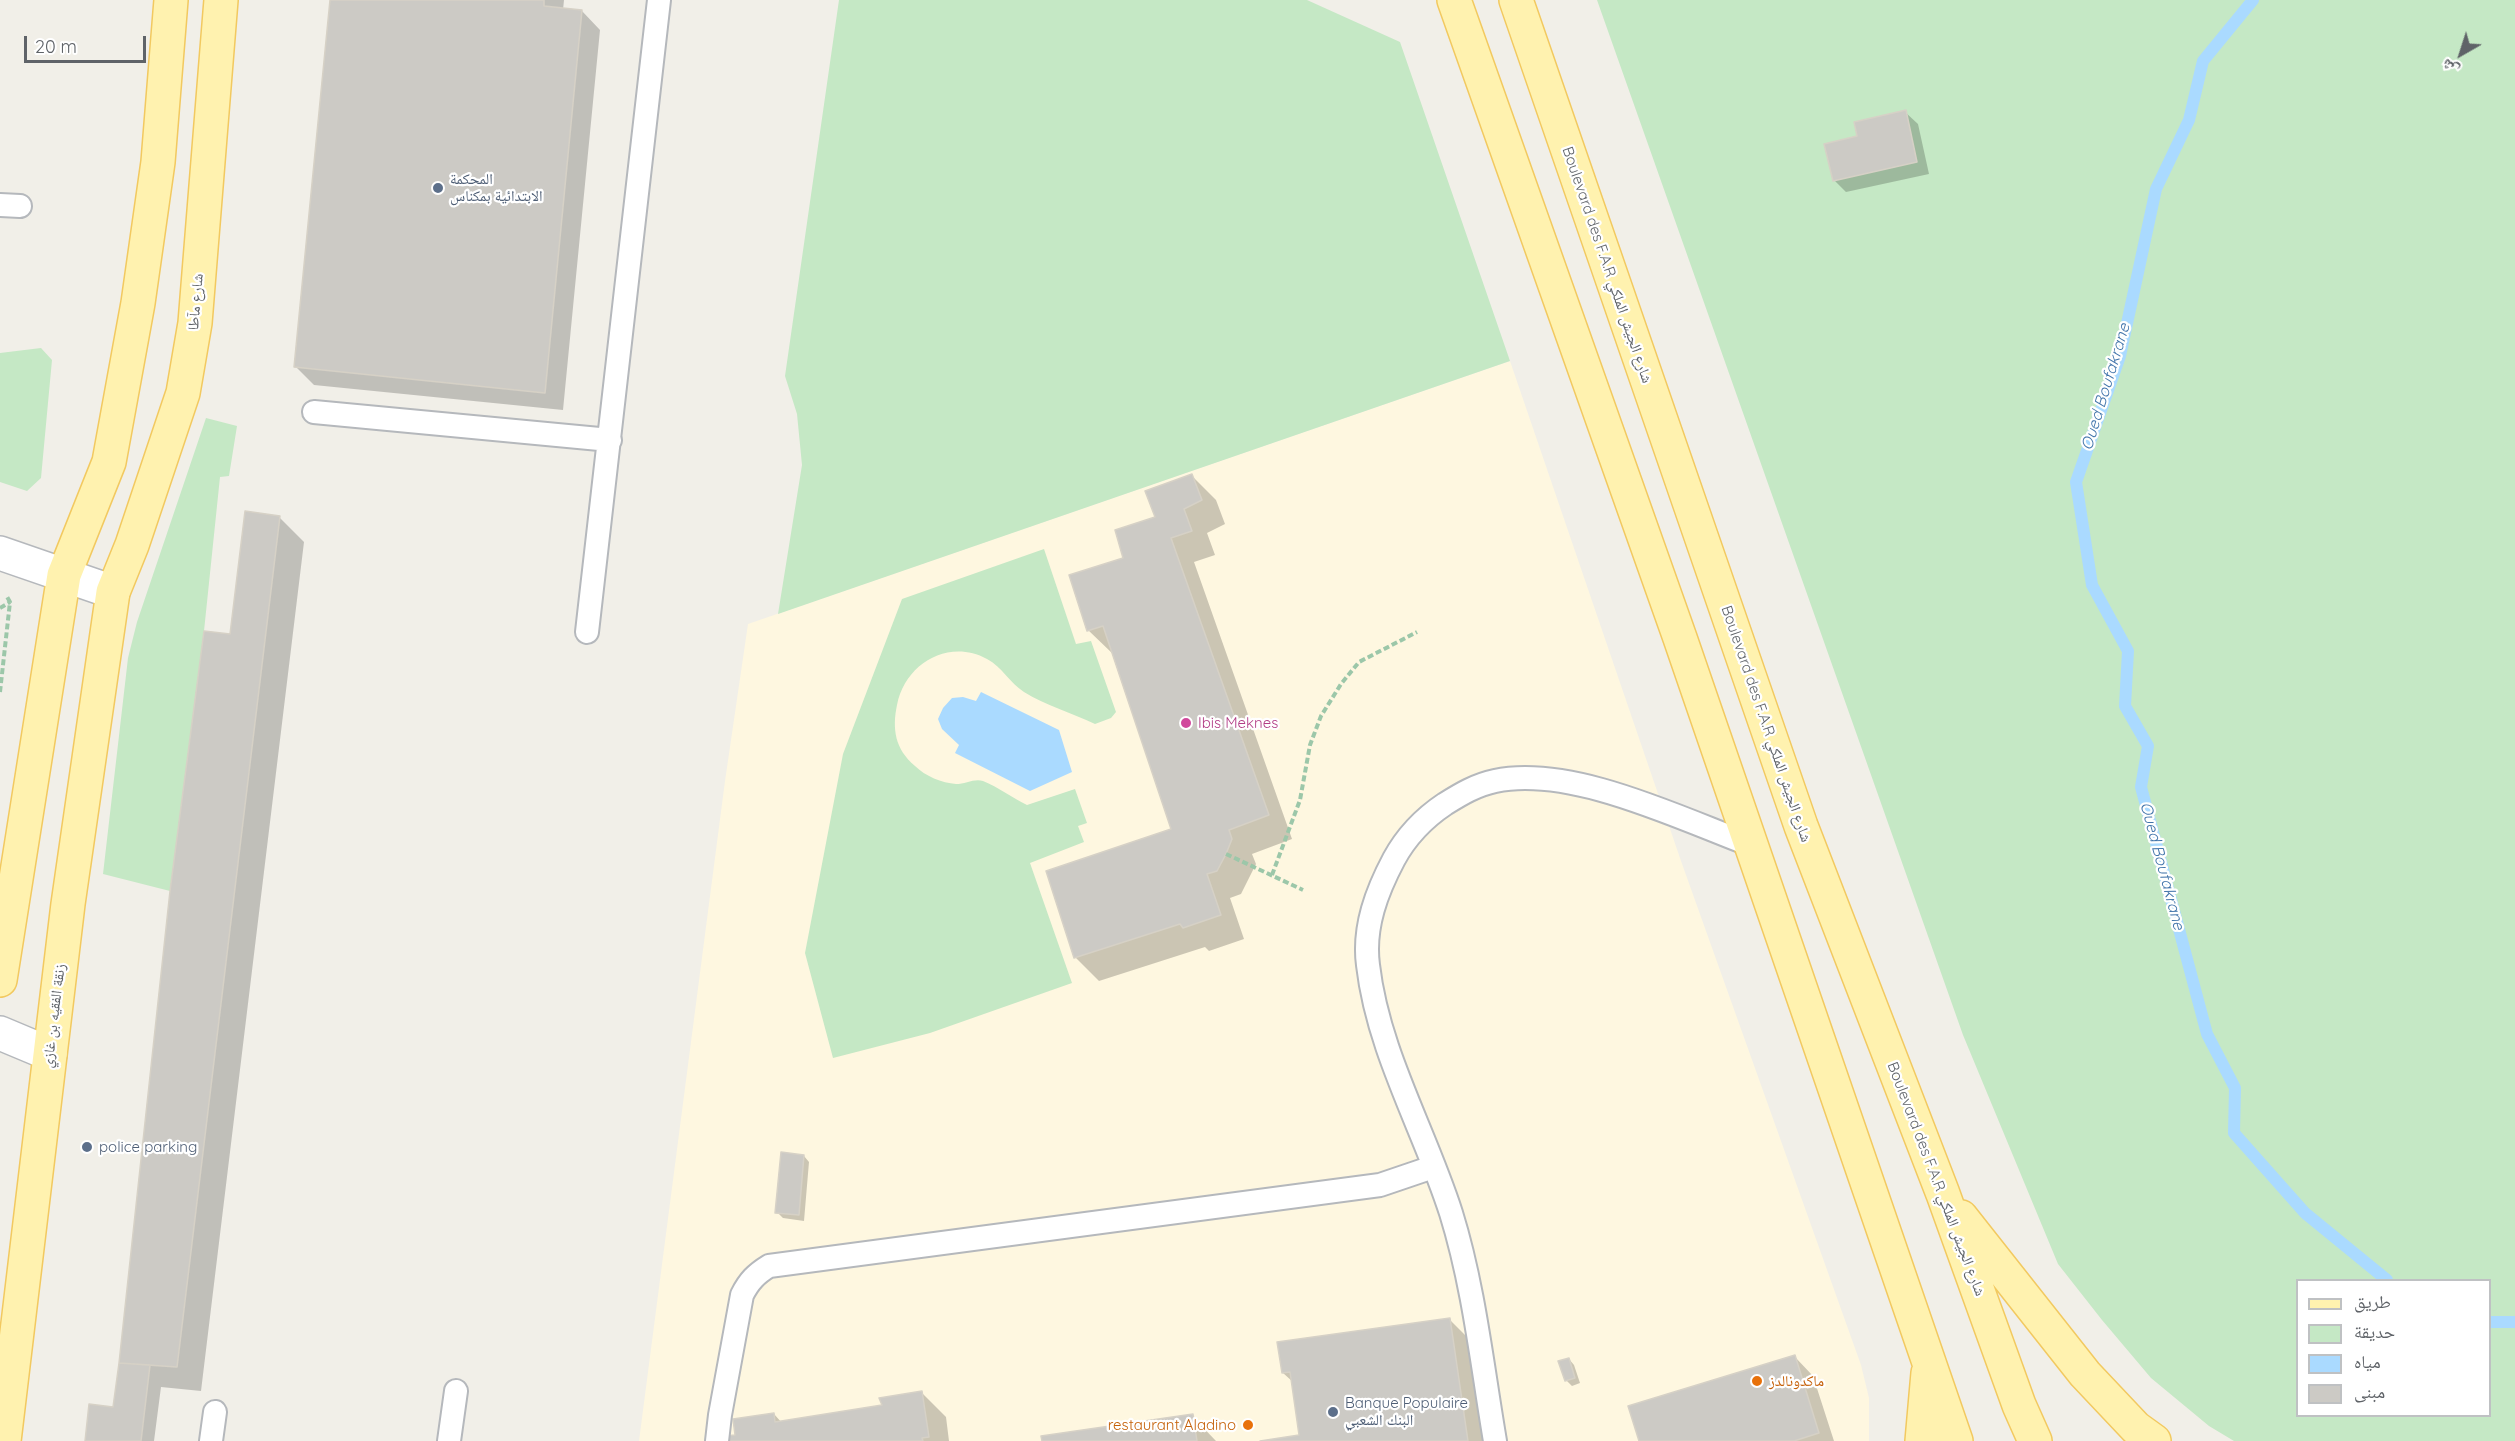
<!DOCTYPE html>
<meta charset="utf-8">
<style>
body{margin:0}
#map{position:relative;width:2515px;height:1441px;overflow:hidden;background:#f1efe8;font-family:Quicksand,"Noto Naskh Arabic",sans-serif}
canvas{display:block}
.legend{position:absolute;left:2296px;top:1279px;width:195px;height:138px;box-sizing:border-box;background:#fff;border:2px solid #bfc1c3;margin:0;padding:8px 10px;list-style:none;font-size:18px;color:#5f6368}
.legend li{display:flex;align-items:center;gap:12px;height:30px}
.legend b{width:30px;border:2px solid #bfc1c3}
.north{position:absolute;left:2431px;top:24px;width:60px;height:60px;-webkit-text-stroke:4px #fff;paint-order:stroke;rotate:219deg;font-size:16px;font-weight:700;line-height:24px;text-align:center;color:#5f6368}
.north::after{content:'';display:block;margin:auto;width:21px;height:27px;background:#5f6368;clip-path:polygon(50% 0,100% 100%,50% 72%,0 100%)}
.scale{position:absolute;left:24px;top:36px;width:122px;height:27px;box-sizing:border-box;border:3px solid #5f6368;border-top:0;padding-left:8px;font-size:18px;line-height:21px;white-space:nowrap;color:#5f6368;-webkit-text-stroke:4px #fff;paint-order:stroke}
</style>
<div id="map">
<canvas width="2515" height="1441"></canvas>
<ul class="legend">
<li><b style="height:8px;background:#fff2af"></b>طريق</li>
<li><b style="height:16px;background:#c5e8c5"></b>حديقة</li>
<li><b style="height:16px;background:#aadaff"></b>مياه</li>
<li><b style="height:16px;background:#cccac5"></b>مبنى</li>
</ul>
<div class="north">ش</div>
<div class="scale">20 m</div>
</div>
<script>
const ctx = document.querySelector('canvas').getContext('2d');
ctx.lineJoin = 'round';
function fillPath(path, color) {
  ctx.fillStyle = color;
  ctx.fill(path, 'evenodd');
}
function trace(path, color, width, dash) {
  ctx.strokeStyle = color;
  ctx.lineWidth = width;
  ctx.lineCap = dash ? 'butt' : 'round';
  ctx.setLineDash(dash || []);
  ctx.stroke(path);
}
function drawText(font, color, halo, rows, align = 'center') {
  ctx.font = font + ' Quicksand,"Noto Naskh Arabic",sans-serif';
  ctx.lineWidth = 4.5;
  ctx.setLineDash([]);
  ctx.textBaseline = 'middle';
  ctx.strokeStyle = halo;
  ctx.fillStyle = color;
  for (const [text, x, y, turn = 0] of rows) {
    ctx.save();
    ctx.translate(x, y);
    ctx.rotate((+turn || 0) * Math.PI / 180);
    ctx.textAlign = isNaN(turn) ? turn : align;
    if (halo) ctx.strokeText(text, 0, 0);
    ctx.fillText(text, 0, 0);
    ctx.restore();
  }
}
const commercial = new Path2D(`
 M 1510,361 L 1681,861 L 1861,1365 L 1869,1398 L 1869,1441 L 639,1441 L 725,781 L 748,624 Z`);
const green = new Path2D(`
 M 839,0 L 1307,0 L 1400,42 L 1510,361 L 778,614 L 802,465 L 797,414 L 785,376 Z
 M 1597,0 L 2515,0 L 2515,1441 L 2234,1441 L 2209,1426 L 2151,1378 L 2102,1320 L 2058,1264 L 1963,1035 ZM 2298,1280 L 2490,1280 L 2490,1416 L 2298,1416 Z
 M 41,348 L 52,360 L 41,478 L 27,491 L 0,482 L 0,353 Z
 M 206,418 L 237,426 L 229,476 L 220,477 L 204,631 L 170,891 L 103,874 L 128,658 L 137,622 Z
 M 1044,549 L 1076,644 L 1091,641 L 1116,712 L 1111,718 L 1095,724 C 1072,713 1045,705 1024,692 C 1010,683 1002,667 987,659 C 948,638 905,664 897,705 C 892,729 895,749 915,766 C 925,776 942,783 956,784 C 965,784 975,778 983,781 C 998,787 1013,798 1027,805 L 1075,789 L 1087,823 L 1078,826 L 1084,842 L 1030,863 L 1072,983 L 930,1033 L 833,1058 L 805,953 L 843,754 L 902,599 Z`);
const water = new Path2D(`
 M 981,692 L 1059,730 L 1072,772 L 1030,791 L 955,753 L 959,745 L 942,729 L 938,719 L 943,708 L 952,698 L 963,697 L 976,701 Z`);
const shadow = new Path2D(`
 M 331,0 L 564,0 L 563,10 L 582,11 L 600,30 L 563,410 L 314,385 L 295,366 Z
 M 1905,112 L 1918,124 L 1929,174 L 1846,192 L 1834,180 L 1859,137 Z
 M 1192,476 L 1216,500 L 1225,524 L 1207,533 L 1215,555 L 1194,562 L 1292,839 L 1252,854 L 1256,864 L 1241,894 L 1230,898 L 1244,939 L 1209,951 L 1205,947 L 1099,981 L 1075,957 L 1173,830 L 1113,654 L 1088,630 L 1125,559 Z
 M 280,518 L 304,542 L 201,1391 L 161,1387 L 154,1441 L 86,1441 L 115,1409 L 232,636 Z
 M 804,1156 L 809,1162 L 804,1221 L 783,1218 L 777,1212 Z
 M 1449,1319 L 1473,1343 L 1488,1441 L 1270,1441 L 1301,1437 L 1293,1382 L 1283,1373 Z
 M 1795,1357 L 1813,1376 L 1834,1441 L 1640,1441 Z
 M 1569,1359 L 1574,1365 L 1580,1383 L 1572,1386 L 1566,1380 Z
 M 922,1393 L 946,1417 L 949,1441 L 727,1441 L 774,1414 L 782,1423 L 884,1406 Z
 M 1192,1416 L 1216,1441 L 1043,1441 Z`);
const stream = new Path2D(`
 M 2253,0 L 2203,61 L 2189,120 L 2156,189 L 2120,356 L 2076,482 L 2092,585 L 2128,651 L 2125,706 L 2148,746 L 2141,787 L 2207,1034 L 2235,1088 L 2234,1133 L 2305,1213 L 2387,1280
 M 2490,1322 L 2515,1322`);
const building = new Path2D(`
 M 330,0 L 544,0 L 544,6 L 582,10 L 545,393 L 294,367 Z
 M 1906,110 L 1917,162 L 1833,181 L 1824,144 L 1857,136 L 1854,122 Z
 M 1192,474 L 1202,500 L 1184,509 L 1192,531 L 1171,538 L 1269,815 L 1229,830 L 1232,839 L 1226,854 L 1217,871 L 1207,874 L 1221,915 L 1183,928 L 1180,924 L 1074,958 L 1046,871 L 1171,829 L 1103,626 L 1087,631 L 1069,575 L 1123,558 L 1115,530 L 1155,517 L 1145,491 Z
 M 245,511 L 280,516 L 177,1367 L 119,1363 L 170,891 L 204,631 L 230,634 Z
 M 781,1152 L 804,1155 L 799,1215 L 775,1213 Z
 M 1450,1318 L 1468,1441 L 1260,1441 L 1299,1435 L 1290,1372 L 1282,1373 L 1277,1342 Z
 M 1795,1355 L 1819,1433 L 1794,1441 L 1639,1441 L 1628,1406 Z
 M 1569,1358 L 1575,1378 L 1565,1381 L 1558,1361 Z
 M 119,1363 L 150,1365 L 141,1441 L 85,1441 L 89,1404 L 113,1407 Z
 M 922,1391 L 929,1437 L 922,1438 L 923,1441 L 726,1441 L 725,1436 L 735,1435 L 733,1419 L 774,1413 L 775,1422 L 882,1405 L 879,1398 Z
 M 1193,1414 L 1197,1441 L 1042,1441 L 1041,1436 Z`);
const path = new Path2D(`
 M 0,608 L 10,602
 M 0,692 L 10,602 L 6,595
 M 1226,854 L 1303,890
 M 1272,875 L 1300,800 L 1310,745 L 1321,716 L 1341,684 L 1359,662 L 1417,632`);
const service = new Path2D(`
 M 0,205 L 20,206
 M 314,412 L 610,440
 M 587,632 L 659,0
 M 211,1441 L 215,1412
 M 449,1441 L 456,1391
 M 717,1441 L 720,1415 L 742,1295 C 749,1281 756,1274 769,1266 L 1380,1185 L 1433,1167
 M 1495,1441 C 1482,1365 1474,1287 1451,1213 C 1425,1131 1378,1052 1368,965 C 1363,927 1377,891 1394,859 C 1406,837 1424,818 1445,804 C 1461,794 1476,785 1495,781 C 1571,765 1679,818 1751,845`);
const tertiary = new Path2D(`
 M 0,553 L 113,592
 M 0,1033 L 50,1054`);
const primary = new Path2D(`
 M 1454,0 L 1680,638 L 1956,1441
 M 1516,0 L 1801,826 L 1943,1194 L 2019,1405 L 2035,1441
 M 0,980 L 64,575 L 109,462 L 138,303 L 158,162 L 171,0
 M 1961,1217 L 2085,1374 L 2136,1428 L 2154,1441
 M 4,1441 L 68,904 L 113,592 L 132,545 L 183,393 L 195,323 L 221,0
 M 1922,1441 L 1928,1373`);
const markers = [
 [438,188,6,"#5c6f8a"],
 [1186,723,6,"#d1479c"],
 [87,1147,6,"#5c6f8a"],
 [1757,1381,6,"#e8710a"],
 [1333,1412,6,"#5c6f8a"],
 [1248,1425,6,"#e8710a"]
];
const serviceNames = [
 ["المحكمة",450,179],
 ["الابتدائية بمكناس",450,196],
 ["police parking",99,1147],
 ["Banque Populaire",1345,1403],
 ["البنك الشعبي",1345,1420]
];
const streetNames = [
 ["Boulevard des F.A.R شارع الجيش الملكي",1607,265,71],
 ["شارع مآطا",196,302,-85],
 ["Boulevard des F.A.R شارع الجيش الملكي",1766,724,71],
 ["زنقة الفقيه بن غازي",54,1016,-83],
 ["Boulevard des F.A.R شارع الجيش الملكي",1936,1179,69]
];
const hotelNames = [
 ["Ibis Meknes",1198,723]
];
const foodNames = [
 ["ماكدونالدز",1769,1381],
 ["restaurant Aladino",1236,1425,"right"]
];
const waterNames = [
 ["Oued Boufakrane",2106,387,-73],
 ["Oued Boufakrane",2162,866,75]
];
fillPath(commercial, '#fef7e0');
fillPath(green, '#c5e8c5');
fillPath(water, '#aadaff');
fillPath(shadow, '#0003');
trace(stream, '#aadaff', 12);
fillPath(building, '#cccac5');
trace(building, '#d6d1c6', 1.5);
trace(service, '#b5b8bc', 26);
trace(tertiary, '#b5b8bc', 36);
trace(primary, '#f2c960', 36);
trace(path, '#9cc7a9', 4, [6, 3]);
trace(service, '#fff', 22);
trace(tertiary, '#fff', 33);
trace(primary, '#fff2af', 33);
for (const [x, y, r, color] of markers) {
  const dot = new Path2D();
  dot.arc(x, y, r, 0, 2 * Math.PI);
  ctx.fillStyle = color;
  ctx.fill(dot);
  trace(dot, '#fff', 2);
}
drawText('15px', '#4e5e75', '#fff', serviceNames, 'left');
drawText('15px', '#5f6368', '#fff', streetNames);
drawText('15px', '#b23c85', '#fff', hotelNames, 'left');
drawText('15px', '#c56008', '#fff', foodNames, 'left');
drawText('italic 16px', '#4174aa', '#fff', waterNames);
</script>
